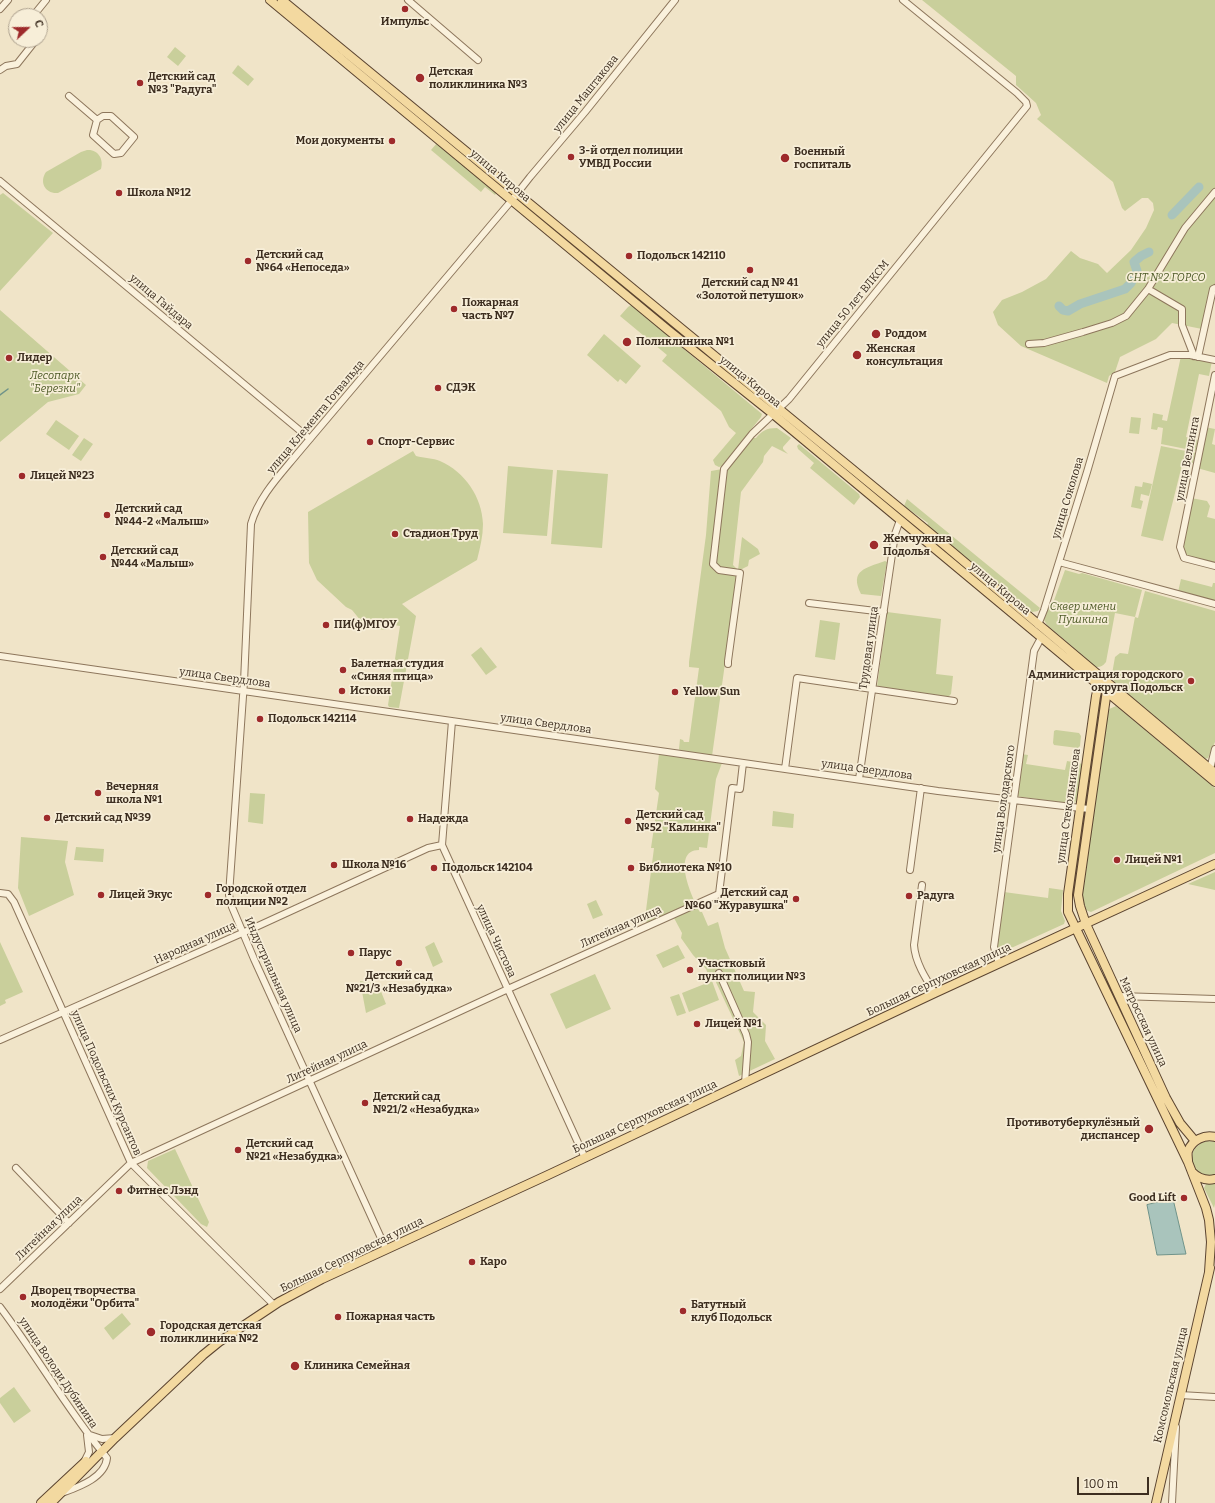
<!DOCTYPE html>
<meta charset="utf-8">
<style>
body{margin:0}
#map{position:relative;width:1215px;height:1503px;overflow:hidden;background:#f0e4c8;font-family:Bitter,serif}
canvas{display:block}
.north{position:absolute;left:8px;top:8px;width:40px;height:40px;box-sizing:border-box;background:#f7eed8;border:1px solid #ada18e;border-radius:50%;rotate:68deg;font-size:11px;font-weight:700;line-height:16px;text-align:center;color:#3d2e20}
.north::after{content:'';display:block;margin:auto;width:14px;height:18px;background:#9e2a2b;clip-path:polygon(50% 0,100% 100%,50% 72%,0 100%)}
.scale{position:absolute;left:1077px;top:1477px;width:72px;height:18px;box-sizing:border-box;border:2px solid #3d2e20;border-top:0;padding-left:5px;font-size:12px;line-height:14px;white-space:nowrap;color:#3d2e20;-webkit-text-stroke:3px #f7eed8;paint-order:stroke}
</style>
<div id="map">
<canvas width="1215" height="1503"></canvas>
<div class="north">С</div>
<div class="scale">100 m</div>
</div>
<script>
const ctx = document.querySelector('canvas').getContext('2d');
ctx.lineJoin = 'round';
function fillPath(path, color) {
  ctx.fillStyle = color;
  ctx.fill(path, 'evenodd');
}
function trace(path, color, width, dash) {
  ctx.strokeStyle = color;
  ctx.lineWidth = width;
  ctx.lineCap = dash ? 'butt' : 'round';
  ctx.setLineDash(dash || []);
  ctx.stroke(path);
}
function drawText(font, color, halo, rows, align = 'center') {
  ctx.font = font + ' Bitter,serif';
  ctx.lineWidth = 3.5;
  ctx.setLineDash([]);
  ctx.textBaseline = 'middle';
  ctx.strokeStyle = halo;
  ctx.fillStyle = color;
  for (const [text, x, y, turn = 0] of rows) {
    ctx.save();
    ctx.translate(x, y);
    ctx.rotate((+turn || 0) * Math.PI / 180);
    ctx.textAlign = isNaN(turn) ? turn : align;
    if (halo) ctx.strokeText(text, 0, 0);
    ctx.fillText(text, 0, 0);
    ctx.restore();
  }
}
const green = new Path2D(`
 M 922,0 L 1215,0 L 1215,285 L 1202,329 L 1172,323 L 1156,339 L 1120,357 L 1115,372 L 1109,376 L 1107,383 L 1021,346 L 998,325 L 993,312 L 1002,300 L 1022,292 L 1046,279 L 1071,251 L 1080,258 L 1098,264 L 1107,273 L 1131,250 L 1146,228 L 1154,210 L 1153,203 L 1148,198 L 1142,198 L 1125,211 L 1122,208 L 1113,182 L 1037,119 L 1041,115 L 1036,103 L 1016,85 L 1016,76 Z
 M 175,47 L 186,56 L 178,66 L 167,57 Z
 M 238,65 L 254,79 L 248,86 L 232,73 Z
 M 437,143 L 497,192 L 495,195 L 485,187 L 481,192 L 431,150 Z
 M 87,150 C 98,149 104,159 101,169 L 58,193 C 45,194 39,182 46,172 L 81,152 Z
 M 3,193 L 53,233 L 0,291 L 0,195 Z
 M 631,305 L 762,414 L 761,417 L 722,466 L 719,467 L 715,465 L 713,460 L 736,433 L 729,427 L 721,411 L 662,361 L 667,355 L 620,316 L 628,307 Z
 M 0,310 L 86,385 L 79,394 L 48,402 L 0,442 Z
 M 604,334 L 641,366 L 626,384 L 620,379 L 618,382 L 587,355 Z
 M 1181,356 L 1212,361 L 1209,376 L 1199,374 L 1186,437 L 1198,440 L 1196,451 L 1161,444 L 1163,428 L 1158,427 L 1157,430 L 1151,429 L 1153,413 L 1163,415 L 1162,420 L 1167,421 Z
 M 1131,417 L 1141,418 L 1139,434 L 1129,433 Z
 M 56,420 L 79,436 L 69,450 L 46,434 Z
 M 1205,427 L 1215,429 L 1212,444 L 1215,445 L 1215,473 L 1197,468 Z
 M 777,428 L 791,438 L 783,447 L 783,449 L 788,454 L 772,446 L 764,456 L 763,462 L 741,492 L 733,565 L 738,570 L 742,537 L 758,549 L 760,554 L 749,560 L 748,566 L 738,571 L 712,756 L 681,752 L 679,749 L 680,739 L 683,740 L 684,742 L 689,742 L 699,668 L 689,667 L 689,662 L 706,535 L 711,471 L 728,468 L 752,438 L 756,438 C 762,431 766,428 777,428 Z
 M 84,438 L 93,444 L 81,461 L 72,455 Z
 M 799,444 L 859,494 L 860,497 L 854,505 L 810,468 L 814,463 L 798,449 L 797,446 Z
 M 1161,446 L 1196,453 L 1193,463 L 1183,461 L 1163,541 L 1141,536 Z
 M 413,451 L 416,456 C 424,458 433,458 440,461 C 465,472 482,497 483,524 C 483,536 480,548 477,560 L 402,604 L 416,616 L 399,708 L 389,707 L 388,705 L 400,626 L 388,624 L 386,630 L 369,628 L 370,621 L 361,621 L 352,610 L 346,607 L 317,580 L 309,563 L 308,512 Z
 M 508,466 L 553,470 L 547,536 L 503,533 Z
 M 557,470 L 608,474 L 602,548 L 551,544 Z
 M 1143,482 L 1152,484 L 1149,496 L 1141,494 L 1140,500 L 1143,501 L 1141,509 L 1131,507 L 1135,486 L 1142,487 Z
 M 1191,498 L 1207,501 L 1210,506 L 1207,517 L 1215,519 L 1215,565 L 1185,557 L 1181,547 Z
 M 907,499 L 1040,608 L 1038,611 L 1032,612 L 927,525 L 928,523 L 904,506 Z
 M 885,561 L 887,562 L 881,596 L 861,594 C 849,570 866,568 885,561 Z
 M 1065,570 L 1079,574 L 1082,573 L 1142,590 L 1135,617 L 1138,618 L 1145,591 L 1215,611 L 1215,742 L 1208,758 L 1205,759 L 1114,682 L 1112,674 L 1115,657 L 1120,653 L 1128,654 L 1135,617 L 1115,613 L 1106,662 C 1103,666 1101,667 1096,667 L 1047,625 L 1044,620 L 1048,608 L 1052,606 Z
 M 1181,579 L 1212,587 L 1213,583 L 1215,583 L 1215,603 L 1178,592 Z
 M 887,612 L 941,619 L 936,674 L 953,676 L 951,694 L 948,697 L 877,687 Z
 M 820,620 L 840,623 L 835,660 L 815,657 Z
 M 481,647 L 497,667 L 486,675 L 471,655 Z
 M 1116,706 L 1215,788 L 1215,853 L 1091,912 C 1078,908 1081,898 1081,887 L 1107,710 Z
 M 1056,730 L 1079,733 L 1081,736 L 1080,746 L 1078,748 L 1054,745 L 1053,743 L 1054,731 Z
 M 659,754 L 722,763 L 716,779 L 707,848 L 699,847 L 699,850 C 670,850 693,900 700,912 L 702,912 L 708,926 L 718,922 L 725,948 L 744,991 L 755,992 L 753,1012 L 766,1025 L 765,1041 L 775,1059 L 739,1076 L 735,1060 L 741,1056 L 744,1042 L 714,978 L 710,979 L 706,969 L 693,955 L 681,938 L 682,933 L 674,918 L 649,928 L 645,918 L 654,848 L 651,848 L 659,793 L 655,789 Z
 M 1021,754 L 1028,755 L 1026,764 L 1065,770 L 1067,761 L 1083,764 L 1078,798 L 1074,804 L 1015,796 Z
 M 250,793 L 265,794 L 263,824 L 248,822 Z
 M 773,811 L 794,814 L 793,828 L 772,826 Z
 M 21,837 L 68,841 L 65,862 L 74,895 L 29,916 L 18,888 Z
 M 76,847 L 104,849 L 103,862 L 74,860 Z
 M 1215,872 L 1215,890 L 1188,884 Z
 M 1049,888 L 1063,890 L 1061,911 L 1065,921 L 1064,924 L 998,954 L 997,946 L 1004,892 L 1048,898 Z
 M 596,900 L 603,915 L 593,919 L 587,904 Z
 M 0,942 L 23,992 L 5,1000 L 6,1003 L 0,1006 Z
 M 434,942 L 443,962 L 433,967 L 425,947 Z
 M 678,945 L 685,958 L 663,968 L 656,955 Z
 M 595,974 L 611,1009 L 566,1029 L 550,994 Z
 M 360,981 L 378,984 L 386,1004 L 366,1013 Z
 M 712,981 L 719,1000 L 689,1012 L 682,993 Z
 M 679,994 L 686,1013 L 677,1016 L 670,997 Z
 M 1207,1141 L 1215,1142 L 1215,1175 L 1207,1176 L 1199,1173 C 1187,1162 1191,1145 1207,1141 Z
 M 175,1149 L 209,1222 L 207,1227 L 201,1224 L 147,1168 L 148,1161 Z
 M 1215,1183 L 1215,1204 L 1214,1208 L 1204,1188 L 1206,1184 Z
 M 122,1313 L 131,1324 L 113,1340 L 104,1328 Z
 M 14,1387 L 31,1411 L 14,1423 L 0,1403 L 0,1398 Z`);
const water = new Path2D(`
 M 1173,1199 L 1186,1254 L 1157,1255 L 1147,1205 Z`);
const stream = new Path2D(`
 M 0,395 L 8,389`);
const river = new Path2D(`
 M 1172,215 L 1199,187
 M 1059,306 L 1063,310 L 1068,311 L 1080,304 L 1125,289 L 1131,283 L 1137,271 L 1134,262 L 1141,256 L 1149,252`);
const minor = new Path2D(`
 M 408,0 L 478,60
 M 0,9 L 8,0
 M 33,16 L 46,0
 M 0,70 L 6,66 L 17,64 L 36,40
 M 69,96 L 97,120
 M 103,116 L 111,116 L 134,137 L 121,153 L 114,154 L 93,135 L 97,120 Z
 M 0,181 L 310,439
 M 1148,289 L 1182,309 L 1182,325 L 1194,356
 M 1029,344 L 1044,343 L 1083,332 L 1112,323 L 1126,316 L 1148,289 L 1185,228 L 1215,192
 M 1198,357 L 1213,289 L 1215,288
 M 1215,375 L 1180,547 L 1184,558 L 1215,566
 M 1059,562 L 1215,604
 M 809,603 L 884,612
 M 1038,625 L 1044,610 L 1087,472 L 1115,376 L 1170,355 L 1190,355 L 1215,360
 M 0,656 L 938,791 L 1089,809
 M 728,664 L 728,661 L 740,573 L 719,570 L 713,564 L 724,469 L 752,434 L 789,399 L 1027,106 L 1026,102 L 1017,93 L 903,0
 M 452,721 L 442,845 L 585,1158
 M 785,769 L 797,678 L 954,701
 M 1210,769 L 1215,749
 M 859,779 L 895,534 L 900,520
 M 910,870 L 921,788
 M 922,885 L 914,945 C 915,962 926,979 935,993
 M 0,893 L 8,894 L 14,902 L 131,1163 L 274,1305
 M 999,964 L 994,947 L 1034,651 L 1041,638
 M 719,973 L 746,1034 L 748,1042 L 745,1083
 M 1119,996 L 1215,999
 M 0,1040 L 258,926 L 428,848 L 442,845
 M 16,1168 L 69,1223
 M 386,1249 L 254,959 L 232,907 L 229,895 L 244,682 L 251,524 C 259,496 280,475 298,453 L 512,200 L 530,177 L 585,112 L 675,0
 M 0,1289 L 131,1163 L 508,989 L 719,894 L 732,788 L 740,789 L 743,763
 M 0,1307 C 37,1356 68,1411 107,1458 C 105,1478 78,1487 62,1493
 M 1180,1395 L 1215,1397
 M 90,1435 L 102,1439 L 115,1438
 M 83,1464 L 89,1452 L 87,1435
 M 1172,1503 L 1176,1427`);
const major = new Path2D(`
 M 270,0 L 668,330 L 773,414 L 1215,782
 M 282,0 L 930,533 L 1215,773
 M 1099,683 L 1096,696 L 1068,894 L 1068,912 L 1188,1162 L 1206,1208 L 1209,1220 L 1211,1242 L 1209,1272
 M 1107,690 L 1078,895 L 1080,906 L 1086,924 L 1166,1098 L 1180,1123 L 1195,1141
 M 1188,1161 C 1188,1158 1187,1154 1188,1151 C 1192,1140 1205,1134 1215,1137
 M 1192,1172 C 1198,1178 1206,1181 1215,1179
 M 41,1503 L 86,1461
 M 51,1503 L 115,1438 L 203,1355 L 219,1342 L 279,1302 L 322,1279 L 548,1175 L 935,993 L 1215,864
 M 1156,1503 L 1210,1268`);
const markers = [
 [405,9,4,"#9e2a2b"],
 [420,78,5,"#9e2a2b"],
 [140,83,4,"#9e2a2b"],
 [392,141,4,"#9e2a2b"],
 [571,157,4,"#9e2a2b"],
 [785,158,5,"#9e2a2b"],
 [119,193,4,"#9e2a2b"],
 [629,256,4,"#9e2a2b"],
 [248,261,4,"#9e2a2b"],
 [750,270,4,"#9e2a2b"],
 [454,309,4,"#9e2a2b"],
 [876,334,5,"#9e2a2b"],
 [627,342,5,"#9e2a2b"],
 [857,355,5,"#9e2a2b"],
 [9,358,4,"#9e2a2b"],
 [438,388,4,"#9e2a2b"],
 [370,442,4,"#9e2a2b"],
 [22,476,4,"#9e2a2b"],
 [107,515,4,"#9e2a2b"],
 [395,534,4,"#9e2a2b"],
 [874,545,5,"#9e2a2b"],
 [103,557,4,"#9e2a2b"],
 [326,625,4,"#9e2a2b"],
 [343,670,4,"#9e2a2b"],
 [1191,681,4,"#9e2a2b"],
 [342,691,4,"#9e2a2b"],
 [675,692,4,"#9e2a2b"],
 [260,719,4,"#9e2a2b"],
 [98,793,4,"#9e2a2b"],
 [47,818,4,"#9e2a2b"],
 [410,819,4,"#9e2a2b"],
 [628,821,4,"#9e2a2b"],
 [1117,860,4,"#9e2a2b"],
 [334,865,4,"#9e2a2b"],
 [434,868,4,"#9e2a2b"],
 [631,868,4,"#9e2a2b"],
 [101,895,4,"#9e2a2b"],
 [208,895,4,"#9e2a2b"],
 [909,896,4,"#9e2a2b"],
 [796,899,4,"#9e2a2b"],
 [351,953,4,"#9e2a2b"],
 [399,963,4,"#9e2a2b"],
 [690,970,4,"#9e2a2b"],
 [697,1024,4,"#9e2a2b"],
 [365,1103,4,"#9e2a2b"],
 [1149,1129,5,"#9e2a2b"],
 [238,1150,4,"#9e2a2b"],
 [119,1191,4,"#9e2a2b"],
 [1184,1198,4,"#9e2a2b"],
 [472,1262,4,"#9e2a2b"],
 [23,1297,4,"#9e2a2b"],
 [683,1311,4,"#9e2a2b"],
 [338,1317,4,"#9e2a2b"],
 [151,1332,5,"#9e2a2b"],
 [295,1366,5,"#9e2a2b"]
];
const poiNames = [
 ["Импульс",405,22,"center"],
 ["Детская",429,72],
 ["поликлиника №3",429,85],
 ["Детский сад",148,77],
 ["№3 \"Радуга\"",148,90],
 ["Мои документы",384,141,"right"],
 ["3-й отдел полиции",579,151],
 ["УМВД России",579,164],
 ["Военный",794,152],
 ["госпиталь",794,165],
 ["Школа №12",127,193],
 ["Детский сад",256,255],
 ["№64 «Непоседа»",256,268],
 ["Подольск 142110",637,256],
 ["Детский сад № 41",750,283,"center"],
 ["«Золотой петушок»",750,296,"center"],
 ["Пожарная",462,303],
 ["часть №7",462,316],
 ["Роддом",885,334],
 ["Поликлиника №1",636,342],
 ["Женская",866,349],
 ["консультация",866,362],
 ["Лидер",17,358],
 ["СДЭК",446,388],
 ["Спорт-Сервис",378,442],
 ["Лицей №23",30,476],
 ["Детский сад",115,509],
 ["№44-2 «Малыш»",115,522],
 ["Стадион Труд",403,534],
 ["Жемчужина",883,539],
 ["Подолья",883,552],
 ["Детский сад",111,551],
 ["№44 «Малыш»",111,564],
 ["ПИ(ф)МГОУ",334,625],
 ["Балетная студия",351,664],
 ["«Синяя птица»",351,677],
 ["Администрация городского",1183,675,"right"],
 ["округа Подольск",1183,688,"right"],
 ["Истоки",350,691],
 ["Yellow Sun",683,692],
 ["Подольск 142114",268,719],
 ["Вечерняя",106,787],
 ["школа №1",106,800],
 ["Детский сад",636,815],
 ["№52 \"Калинка\"",636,828],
 ["Детский сад №39",55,818],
 ["Надежда",418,819],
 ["Лицeй №1",1125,860],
 ["Школа №16",342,865],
 ["Подольск 142104",442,868],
 ["Библиотека №10",639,868],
 ["Городской отдел",216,889],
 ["полиции №2",216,902],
 ["Детский сад",788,893,"right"],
 ["№60 \"Журавушка\"",788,906,"right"],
 ["Лицей Экус",109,895],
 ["Радуга",917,896],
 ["Парус",359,953],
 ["Участковый",698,964],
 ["пункт полиции №3",698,977],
 ["Детский сад",399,976,"center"],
 ["№21/3 «Незабудка»",399,989,"center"],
 ["Лицей №1",705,1024],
 ["Детский сад",373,1097],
 ["№21/2 «Незабудка»",373,1110],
 ["Противотуберкулёзный",1140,1123,"right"],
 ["диспансер",1140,1136,"right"],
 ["Детский сад",246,1144],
 ["№21 «Незабудка»",246,1157],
 ["Фитнес Лэнд",127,1191],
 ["Good Lift",1176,1198,"right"],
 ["Каро",480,1262],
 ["Дворец творчества",31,1291],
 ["молодёжи \"Орбита\"",31,1304],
 ["Батутный",691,1305],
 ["клуб Подольск",691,1318],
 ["Пожарная часть",346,1317],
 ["Городская детская",160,1326],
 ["поликлиника №2",160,1339],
 ["Клиника Семейная",304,1366]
];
const streetNames = [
 ["улица Маштакова",586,94,-51],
 ["улица Кирова",500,176,40],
 ["улица Гайдара",161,302,40],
 ["улица 50 лет ВЛКСМ",853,304,-51],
 ["улица Кирова",750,382,39],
 ["улица Клемента Готвальда",316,417,-50],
 ["улица Веллинга",1188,459,-79],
 ["улица Соколова",1068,498,-73],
 ["улица Кирова",1000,589,40],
 ["Трудовая улица",869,648,-82],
 ["улица Свердлова",225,678,8],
 ["улица Свердлова",546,724,8],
 ["улица Свердлова",867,770,8],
 ["улица Володарского",1004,799,-82],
 ["улица Стекольникова",1069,806,-82],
 ["Литейная улица",621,927,-24],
 ["улица Чистова",496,941,65],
 ["Народная улица",195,943,-24],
 ["Индустриальная улица",273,975,66],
 ["Большая Серпуховская улица",939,980,-25],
 ["Матросская улица",1143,1022,65],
 ["Литейная улица",327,1062,-25],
 ["улица Подольских Курсантов",106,1083,66],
 ["Большая Серпуховская улица",645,1117,-25],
 ["Литейная улица",49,1228,-44],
 ["Большая Серпуховская улица",352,1255,-26],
 ["улица Володи Дубинина",58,1373,56],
 ["Комсомольская улица",1171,1385,-77]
];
const parkNames = [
 ["СНТ №2 ГОРСО",1166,278],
 ["Лесопарк",55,376],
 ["\"Березки\"",55,389],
 ["Сквер имени",1083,607],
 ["Пушкина",1083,620]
];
fillPath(green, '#c9cf9b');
fillPath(water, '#a9c4bc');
trace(water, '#6f938a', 1);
trace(stream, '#6f938a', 1.5);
trace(river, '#a9c4bc', 9);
trace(minor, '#8d765c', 8);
trace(major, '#5b4430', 10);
trace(minor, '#faf1dc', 6);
trace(major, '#f3d9a0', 8);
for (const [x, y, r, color] of markers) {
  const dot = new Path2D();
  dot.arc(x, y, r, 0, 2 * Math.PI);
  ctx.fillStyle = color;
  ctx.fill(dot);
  trace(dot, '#f7eed8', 1.5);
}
drawText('bold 11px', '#3d2e20', '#f7eed8', poiNames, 'left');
drawText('11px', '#3d2e20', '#f7eed8', streetNames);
drawText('italic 11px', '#4d5a26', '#f7eed8', parkNames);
</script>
